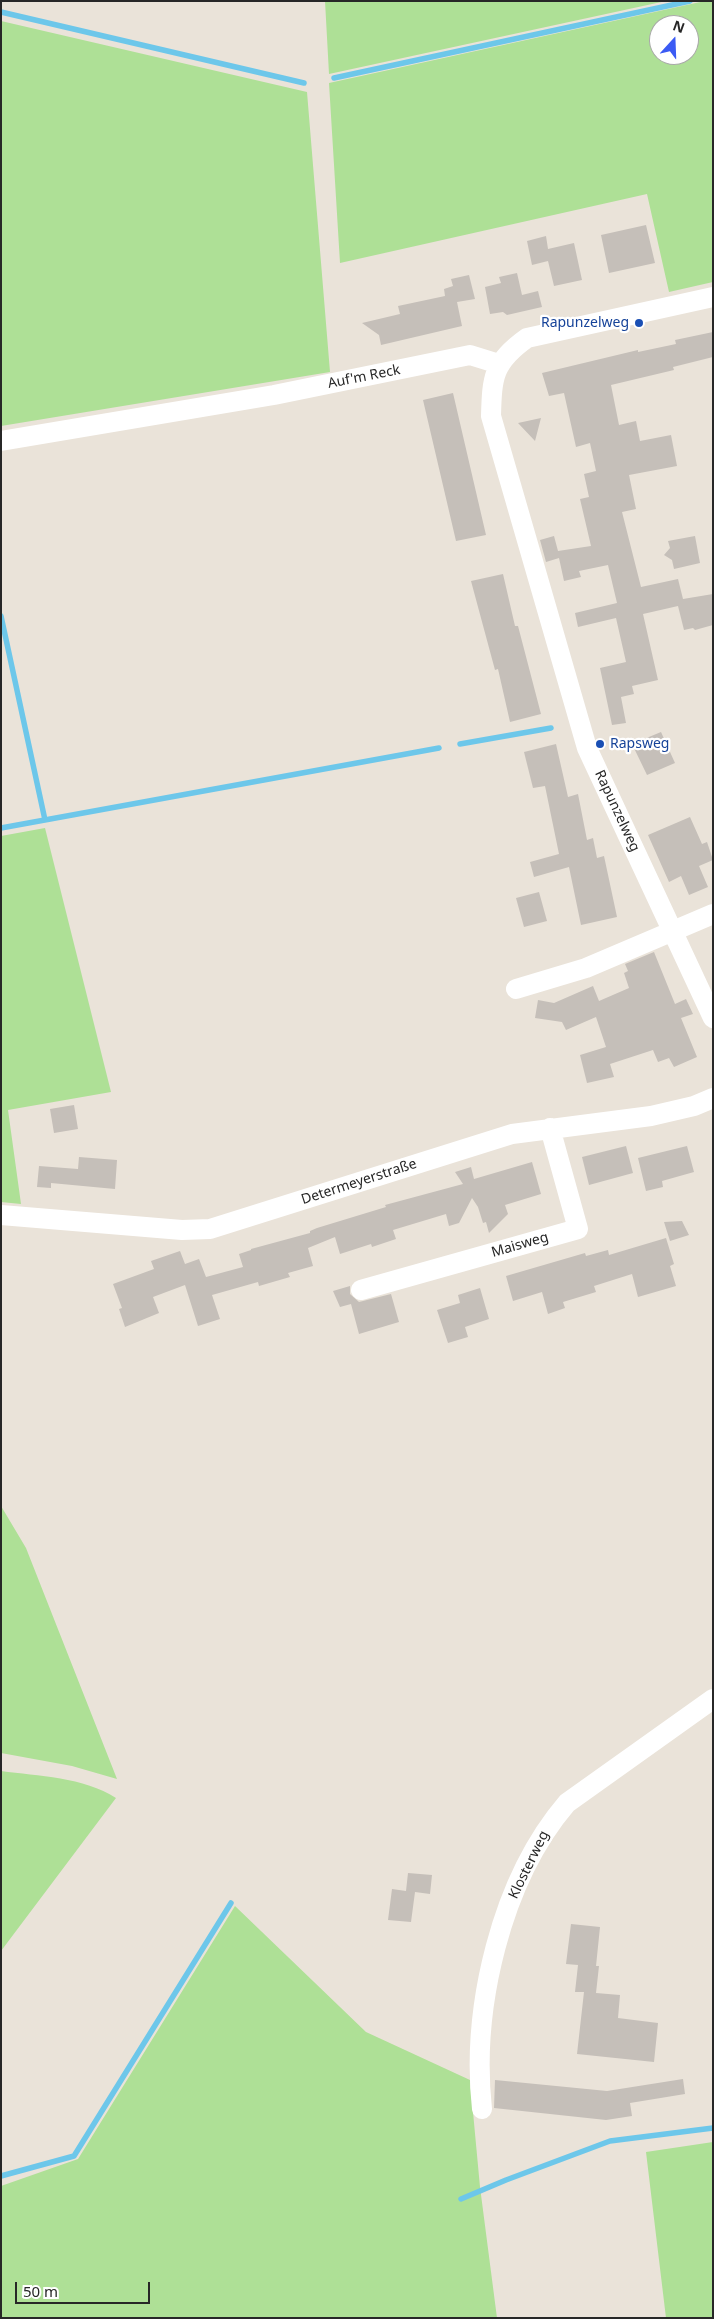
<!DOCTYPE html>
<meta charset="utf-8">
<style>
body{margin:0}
#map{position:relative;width:714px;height:2319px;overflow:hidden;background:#eae3d9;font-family:"Noto Sans",sans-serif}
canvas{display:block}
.frame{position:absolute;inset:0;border:2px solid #272727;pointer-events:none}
.north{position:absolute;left:649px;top:15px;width:50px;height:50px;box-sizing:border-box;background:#fff;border:1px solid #a9a9a9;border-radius:50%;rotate:20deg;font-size:14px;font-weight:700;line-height:20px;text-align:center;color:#272727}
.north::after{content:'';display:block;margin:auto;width:18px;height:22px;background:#3b5bf4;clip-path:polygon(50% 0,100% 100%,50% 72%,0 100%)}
.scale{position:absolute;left:15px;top:2282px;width:135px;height:22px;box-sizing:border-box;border:2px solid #272727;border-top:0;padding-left:6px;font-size:15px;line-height:18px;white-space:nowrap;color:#272727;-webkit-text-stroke:4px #fff;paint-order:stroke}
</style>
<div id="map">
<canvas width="714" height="2319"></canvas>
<div class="frame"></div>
<div class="north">N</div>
<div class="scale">50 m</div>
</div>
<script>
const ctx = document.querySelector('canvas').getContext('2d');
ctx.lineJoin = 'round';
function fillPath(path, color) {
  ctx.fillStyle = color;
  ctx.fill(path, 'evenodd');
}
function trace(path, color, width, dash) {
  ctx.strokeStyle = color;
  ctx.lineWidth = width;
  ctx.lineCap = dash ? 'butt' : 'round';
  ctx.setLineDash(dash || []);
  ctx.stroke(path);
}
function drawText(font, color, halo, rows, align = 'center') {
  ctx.font = font + ' "Noto Sans",sans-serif';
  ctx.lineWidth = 4.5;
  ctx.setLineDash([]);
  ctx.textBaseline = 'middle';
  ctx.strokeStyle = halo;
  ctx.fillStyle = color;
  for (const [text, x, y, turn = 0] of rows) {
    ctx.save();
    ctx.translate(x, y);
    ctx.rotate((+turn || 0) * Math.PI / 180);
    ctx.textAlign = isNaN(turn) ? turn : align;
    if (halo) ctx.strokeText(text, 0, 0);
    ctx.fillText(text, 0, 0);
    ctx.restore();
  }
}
const green = new Path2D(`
 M 325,1 L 666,1 L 329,74 Z
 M 705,1 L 713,1 L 713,282 L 669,292 L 647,194 L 340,263 L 329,83 ZM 659,25 L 689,25 L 689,55 L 659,55 Z
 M 1,21 L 307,92 L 330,372 L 1,426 Z
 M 45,828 L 111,1092 L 8,1110 L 21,1204 L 1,1202 L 1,836 Z
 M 1,1506 L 26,1548 L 117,1779 L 72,1766 L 1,1753 Z
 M 1,1771 C 38,1776 84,1777 116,1798 L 1,1951 Z
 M 235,1906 L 366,2032 L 470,2080 L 480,2187 L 497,2318 L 1,2318 L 1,2186 L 78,2159 Z
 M 713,2142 L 713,2318 L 666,2318 L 646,2152 Z`);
const stream = new Path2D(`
 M 1,12 L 304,83
 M 334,78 L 690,1
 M 1,616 L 45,820
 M 460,744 L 551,728
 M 1,828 L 439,748
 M 1,2176 L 74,2156 L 231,1903
 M 461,2199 L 506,2180 L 610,2141 L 713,2128`);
const building = new Path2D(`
 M 646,225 L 655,263 L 609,273 L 601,235 Z
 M 546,236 L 548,249 L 574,243 L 582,280 L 554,286 L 548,261 L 532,265 L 527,241 Z
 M 517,273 L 522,295 L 538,291 L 542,307 L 507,315 L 503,312 L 490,314 L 485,287 L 501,283 L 499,277 Z
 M 469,275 L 475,299 L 457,302 L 462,326 L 381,345 L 379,335 L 362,323 L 400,314 L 398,306 L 445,296 L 444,289 L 453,286 L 451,279 Z
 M 713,332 L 713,357 L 673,367 L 674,370 L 611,385 L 619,425 L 636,421 L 640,441 L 671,435 L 677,466 L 629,475 L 636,509 L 622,512 L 641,587 L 678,579 L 683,599 L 713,594 L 713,625 L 695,630 L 693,628 L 684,630 L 678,606 L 643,614 L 658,680 L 632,686 L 634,694 L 621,697 L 626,723 L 612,725 L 600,668 L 626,662 L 616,618 L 578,627 L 575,613 L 617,603 L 608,565 L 579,571 L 581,577 L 564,581 L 559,558 L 546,562 L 540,540 L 554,536 L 558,551 L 591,546 L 580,499 L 589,497 L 584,474 L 596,471 L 590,443 L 576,447 L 564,393 L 549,396 L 542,373 L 638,350 L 638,352 L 676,344 L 675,340 Z
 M 453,393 L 486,535 L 456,541 L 423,400 Z
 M 541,418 L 535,441 L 518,423 Z
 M 695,536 L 700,563 L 674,569 L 672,560 L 664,555 L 670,548 L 668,541 Z
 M 503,574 L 515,626 L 518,626 L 541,714 L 510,722 L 498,669 L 495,670 L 471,581 Z
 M 661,732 L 675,763 L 647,775 L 632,744 Z
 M 556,744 L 568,797 L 578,794 L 587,840 L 593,838 L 597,858 L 604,856 L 617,917 L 581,925 L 569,867 L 534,877 L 530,862 L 559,854 L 545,786 L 533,788 L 524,752 Z
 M 690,817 L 702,844 L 707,842 L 713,860 L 699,866 L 708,887 L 689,895 L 681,876 L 669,882 L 648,835 Z
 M 539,892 L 547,921 L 524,927 L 516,898 Z
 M 654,952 L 675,1004 L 686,999 L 693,1014 L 681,1018 L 697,1057 L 674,1067 L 669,1058 L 658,1062 L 653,1050 L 610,1064 L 614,1077 L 587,1083 L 580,1055 L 606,1047 L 596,1017 L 566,1030 L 562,1022 L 535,1018 L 538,1000 L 554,1003 L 593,986 L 599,1001 L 629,988 L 624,973 L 628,971 L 625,964 Z
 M 74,1105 L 78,1129 L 54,1133 L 50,1109 Z
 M 626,1146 L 633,1173 L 589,1185 L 582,1157 Z
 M 687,1146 L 694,1172 L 662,1181 L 663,1187 L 646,1191 L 638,1158 Z
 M 79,1157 L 117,1160 L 115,1189 L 51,1183 L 51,1188 L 37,1187 L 39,1166 L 78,1169 Z
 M 532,1162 L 541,1194 L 505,1205 L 508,1214 L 489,1233 L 486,1222 L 483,1223 L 478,1207 L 472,1198 L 459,1223 L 449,1226 L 446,1214 L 393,1230 L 396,1239 L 372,1247 L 371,1244 L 340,1254 L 335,1237 L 308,1248 L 313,1266 L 288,1273 L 290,1277 L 259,1286 L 258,1282 L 212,1295 L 220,1319 L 198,1326 L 185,1285 L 153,1297 L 159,1313 L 125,1327 L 119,1309 L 122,1308 L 113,1284 L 154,1269 L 151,1261 L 180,1251 L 185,1264 L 199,1259 L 206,1277 L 243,1267 L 239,1254 L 251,1250 L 251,1249 L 310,1233 L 310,1231 L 317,1228 L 386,1207 L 385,1205 L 463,1184 L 455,1172 L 471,1167 L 474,1179 Z
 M 682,1221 L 689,1235 L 670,1241 L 664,1222 Z
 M 666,1238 L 674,1264 L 670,1266 L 676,1286 L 638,1297 L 632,1274 L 594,1286 L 596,1292 L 563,1302 L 565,1308 L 548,1314 L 542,1292 L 513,1301 L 506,1276 L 585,1253 L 586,1256 L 608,1250 L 609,1255 Z
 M 350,1286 L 350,1294 L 359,1302 L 391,1294 L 399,1322 L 359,1334 L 351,1304 L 340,1307 L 333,1291 Z
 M 480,1288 L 489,1319 L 465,1327 L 468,1337 L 448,1343 L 437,1310 L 460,1303 L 458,1295 Z
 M 408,1873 L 432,1875 L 430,1894 L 415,1892 L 411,1922 L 388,1920 L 392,1889 L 406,1891 Z
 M 571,1924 L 600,1927 L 596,1966 L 599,1966 L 596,1993 L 620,1995 L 618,2018 L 658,2023 L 654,2062 L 577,2054 L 584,1992 L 575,1992 L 578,1965 L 566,1964 Z
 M 683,2079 L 685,2094 L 630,2103 L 632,2116 L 606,2120 L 494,2108 L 495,2080 L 607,2091 Z`);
const minor = new Path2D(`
 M 713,297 L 527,338 C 493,362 492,377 491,416 L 587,748 L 713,1018
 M 1,441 L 274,395 L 470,355 L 499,364
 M 516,989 L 586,968 L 713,914
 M 1,1215 L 182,1230 L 210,1229 L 512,1134 L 651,1116 L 694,1106 L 713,1098
 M 361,1290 L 578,1229 L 550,1128
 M 482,2109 C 471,2008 501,1880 567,1803 L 713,1699`);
const markers = [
 [639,323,5,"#1a4fb4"],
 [600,744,5,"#1a4fb4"]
];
const transitNames = [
 ["Rapunzelweg",629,323],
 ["Rapsweg",610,744,"left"]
];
const streetNames = [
 ["Auf'm Reck",364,377,-11],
 ["Rapunzelweg",617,811,65],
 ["Determeyerstraße",359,1182,-18],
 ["Maisweg",520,1245,-16],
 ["Klosterweg",529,1865,-64]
];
fillPath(green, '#aee096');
trace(stream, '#6dc7ea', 5.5);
fillPath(building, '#c5bfb9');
trace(minor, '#fff', 20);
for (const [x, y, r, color] of markers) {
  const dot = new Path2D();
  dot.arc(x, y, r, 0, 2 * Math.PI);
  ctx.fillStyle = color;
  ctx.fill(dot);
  trace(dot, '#fff', 2);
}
drawText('14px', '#164399', '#fff', transitNames, 'right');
drawText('14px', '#272727', '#fff', streetNames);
</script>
